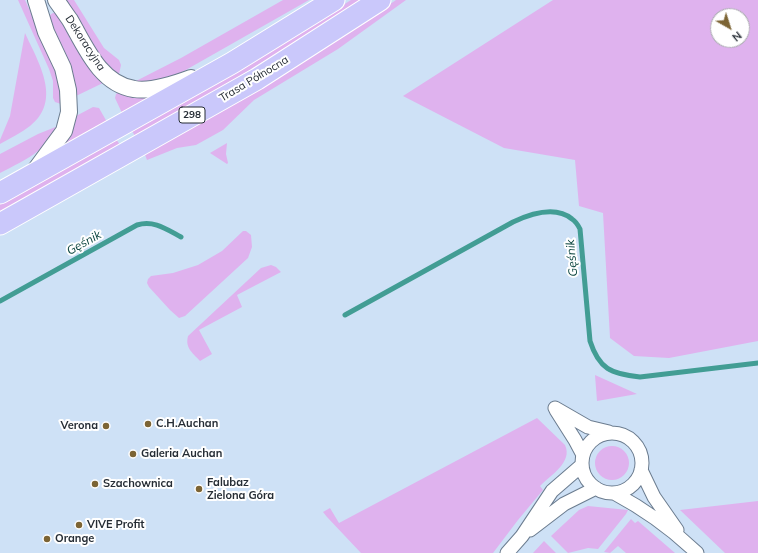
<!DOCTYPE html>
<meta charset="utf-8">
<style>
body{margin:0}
#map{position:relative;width:758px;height:553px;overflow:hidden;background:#cee1f6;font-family:Mulish,sans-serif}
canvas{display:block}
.north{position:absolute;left:710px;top:8px;width:40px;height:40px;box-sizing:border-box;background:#fff;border:1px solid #a8abae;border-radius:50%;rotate:141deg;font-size:11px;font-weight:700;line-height:16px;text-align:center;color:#262d35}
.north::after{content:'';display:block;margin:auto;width:14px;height:18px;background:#7c6434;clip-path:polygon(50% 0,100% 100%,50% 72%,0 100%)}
</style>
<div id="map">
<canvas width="758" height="553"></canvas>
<div class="north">N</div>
</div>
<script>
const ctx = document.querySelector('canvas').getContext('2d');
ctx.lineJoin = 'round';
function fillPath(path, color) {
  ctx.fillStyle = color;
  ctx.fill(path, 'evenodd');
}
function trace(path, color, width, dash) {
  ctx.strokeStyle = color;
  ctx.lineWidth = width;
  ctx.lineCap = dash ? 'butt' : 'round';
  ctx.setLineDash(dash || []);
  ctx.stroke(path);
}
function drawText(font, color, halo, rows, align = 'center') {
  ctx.font = font + ' Mulish,sans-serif';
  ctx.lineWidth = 4;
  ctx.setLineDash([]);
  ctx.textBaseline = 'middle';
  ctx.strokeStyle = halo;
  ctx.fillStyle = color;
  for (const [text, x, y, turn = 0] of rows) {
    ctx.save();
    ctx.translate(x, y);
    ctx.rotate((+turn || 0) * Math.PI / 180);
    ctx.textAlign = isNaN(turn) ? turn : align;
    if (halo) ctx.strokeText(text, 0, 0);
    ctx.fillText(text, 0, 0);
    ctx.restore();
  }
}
const green = new Path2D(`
 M 18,0 L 25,0 L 56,69 L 61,86 L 61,104 L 55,102 L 53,98 L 53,81 L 49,69 Z
 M 66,0 L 74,0 L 104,48 L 119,60 L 121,65 L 119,74 C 95,62 79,23 66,0 Z
 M 283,0 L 309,0 L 184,71 L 167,79 L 155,83 L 136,81 L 181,58 Z
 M 351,0 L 362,0 C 288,48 212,93 135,136 L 132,131 L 247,66 Z
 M 396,0 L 406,0 L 338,49 L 254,100 L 223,130 L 196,145 L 177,148 L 147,160 L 144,152 L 374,15 Z
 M 553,0 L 758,0 L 758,341 L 669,358 L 634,356 L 610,338 L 603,213 L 579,206 L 575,160 L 504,148 L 403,96 ZM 718,16 L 742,16 L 742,40 L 718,40 Z
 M 53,13 L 55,13 L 105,82 L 76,96 L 76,90 L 49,19 L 50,15 Z
 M 25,33 C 38,62 63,100 30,126 C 21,133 10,138 0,144 L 0,140 L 10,116 Z
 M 120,91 L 147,97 L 149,99 L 122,113 L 115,98 L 116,94 Z
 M 93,107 L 99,108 L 107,122 L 67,144 L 65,143 L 76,116 Z
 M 58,126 C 52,135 46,144 38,151 C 27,160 13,166 0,173 L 0,154 L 38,134 Z
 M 116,139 L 120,145 L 0,211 L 0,204 Z
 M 227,143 L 226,154 L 228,163 L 227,164 L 210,153 Z
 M 243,231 L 246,231 L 251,235 L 252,247 L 248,258 L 185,316 L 179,318 L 170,310 L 149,287 L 147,283 L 148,279 L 151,276 L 173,273 L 198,265 L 222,251 Z
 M 271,265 L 276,267 L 281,272 L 237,295 L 242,307 L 199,330 L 212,354 L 200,361 C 192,352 185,348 188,336 L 261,268 Z
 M 595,375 L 637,394 L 597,401 Z
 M 537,418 L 565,445 C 573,462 551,475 540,486 L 543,490 L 518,520 L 493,553 L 361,553 L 327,517 L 323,512 L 330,508 L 339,523 Z
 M595 463a17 17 0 1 1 34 0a17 17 0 1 1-34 0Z
 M 758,501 L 758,553 L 725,553 L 680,510 Z
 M 588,506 L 628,510 L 626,514 L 598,549 L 588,548 L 568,553 L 551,536 L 579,510 Z
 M 631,519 L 635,523 L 638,521 L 675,553 L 626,553 L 618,546 L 610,553 L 604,552 Z
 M 544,541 L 556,553 L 533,553 Z`);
const stream = new Path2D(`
 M 0,301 L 137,225 C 154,220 166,229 181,237
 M 345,315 L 513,222 C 530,214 555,205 572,219 C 575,221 578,225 580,229 L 590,341 C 599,369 611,374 640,377 L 758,363`);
const minor = new Path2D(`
 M 555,408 L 588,427 L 609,432
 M 556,410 L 575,440 L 583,455
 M582 463a30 30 0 1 1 60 0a30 30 0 1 1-60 0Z
 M 641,470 L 654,497 L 677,530
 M 614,493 C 644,509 672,529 697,553
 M 530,530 L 564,504 L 596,488
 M 507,553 L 522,536 L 552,491 L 582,465`);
const tertiary = new Path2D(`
 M 56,0 C 61,7 65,13 70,20 C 85,46 100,84 134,89 C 151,92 175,84 191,78
 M 33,173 L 64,131 L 69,112 L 68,90 L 63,68 L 46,32 L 36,0`);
const primary = new Path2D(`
 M 0,193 L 232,63 L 334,0
 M 0,224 L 257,79 L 380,0`);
const markers = [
 [148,424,4,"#7c6434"],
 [106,426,4,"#7c6434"],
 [133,454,4,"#7c6434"],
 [95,484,4,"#7c6434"],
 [199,489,4,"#7c6434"],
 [79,525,4,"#7c6434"],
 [47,539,4,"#7c6434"]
];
const shields = [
 [192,115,26]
];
const shieldNames = [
 ["298",192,115]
];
const streetNames = [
 ["Dekoracyjna",85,43,57],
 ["Trasa Północna",254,79,-31]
];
const poiNames = [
 ["C.H.Auchan",156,424],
 ["Verona",98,426,"right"],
 ["Galeria Auchan",141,454],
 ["Falubaz",207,483],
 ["Zielona Góra",207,496],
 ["Szachownica",103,484],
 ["VIVE Profit",87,525],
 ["Orange",55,539]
];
const waterNames = [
 ["Gęśnik",84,243,-29],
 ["Gęśnik",572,258,-95]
];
fillPath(green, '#dfb2ee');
trace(stream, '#429d94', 5);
trace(minor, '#6b7c8f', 15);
trace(tertiary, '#6b7c8f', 18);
trace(primary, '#fff', 23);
trace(minor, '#fff', 13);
trace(tertiary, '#fff', 16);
trace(primary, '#cac8fb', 21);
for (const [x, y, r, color] of markers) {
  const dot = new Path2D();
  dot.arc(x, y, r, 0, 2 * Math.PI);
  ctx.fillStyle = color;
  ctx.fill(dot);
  trace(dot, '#fff', 1.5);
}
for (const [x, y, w] of shields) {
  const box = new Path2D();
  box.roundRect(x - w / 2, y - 8, w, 16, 3);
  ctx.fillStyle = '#fff';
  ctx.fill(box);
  trace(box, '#262d35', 1);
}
drawText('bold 10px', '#262d35', null, shieldNames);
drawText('11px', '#262d35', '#fff', streetNames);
drawText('bold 11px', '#262d35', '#fff', poiNames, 'left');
drawText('italic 12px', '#09433d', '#fff', waterNames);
</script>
